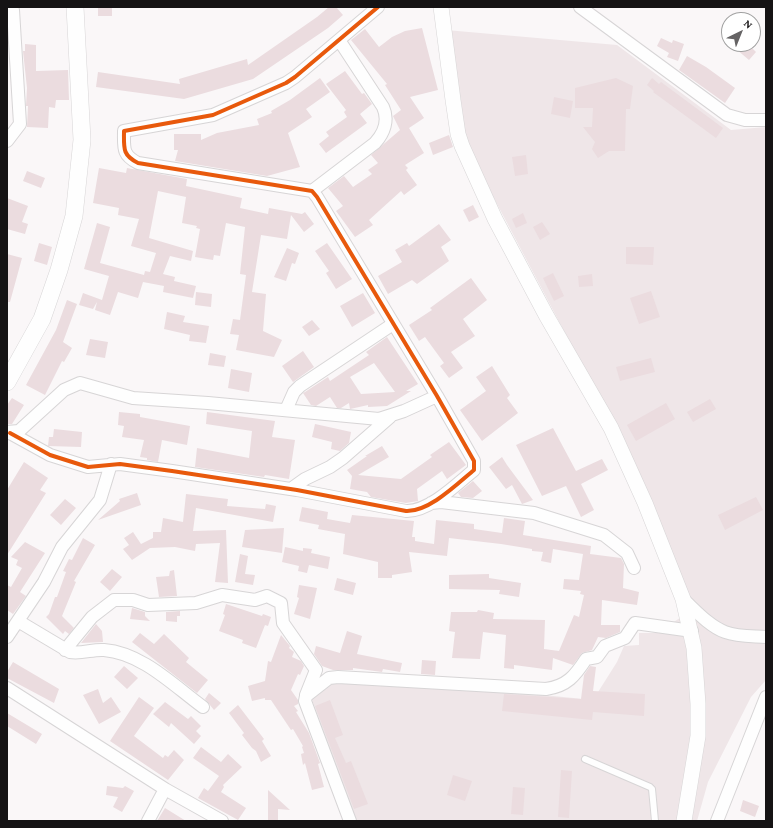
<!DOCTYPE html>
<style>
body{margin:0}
#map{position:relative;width:773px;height:828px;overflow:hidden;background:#faf7f8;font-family:"Crimson Pro",serif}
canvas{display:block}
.frame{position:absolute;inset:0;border:8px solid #151314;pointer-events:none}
.north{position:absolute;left:721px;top:12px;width:40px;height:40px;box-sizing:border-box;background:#fff;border:1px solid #a1a1a1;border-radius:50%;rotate:43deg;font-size:11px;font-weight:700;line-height:16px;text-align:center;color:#151314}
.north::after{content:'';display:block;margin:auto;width:14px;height:18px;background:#656364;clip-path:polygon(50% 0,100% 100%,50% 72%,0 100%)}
</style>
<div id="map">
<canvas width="773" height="828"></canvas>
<div class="frame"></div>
<div class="north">N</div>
</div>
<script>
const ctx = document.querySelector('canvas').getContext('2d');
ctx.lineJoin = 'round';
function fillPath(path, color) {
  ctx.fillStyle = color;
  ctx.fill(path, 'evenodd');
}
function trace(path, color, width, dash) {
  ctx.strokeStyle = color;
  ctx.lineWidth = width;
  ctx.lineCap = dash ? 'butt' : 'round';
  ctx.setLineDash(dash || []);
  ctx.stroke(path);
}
const built = new Path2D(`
 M 446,30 L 617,45 L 731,130 L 766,127 L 766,680 L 751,697 L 708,782 L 697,821 L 356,821 L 311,697 L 331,683 L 504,691 L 593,700 L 617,662 L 624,646 L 639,645 L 639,633 L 657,633 L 692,610 L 602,403 L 458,130 Z`);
const building = new Path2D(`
 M 98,7 L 112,7 L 112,16 L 98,16 Z
 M 329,7 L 336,7 L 343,15 L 328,28 L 253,79 L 184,99 L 96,87 L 98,72 L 180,84 L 179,79 L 247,59 L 248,65 L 317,17 Z
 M 422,28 L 438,90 L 410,97 L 424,118 L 409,128 L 424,153 L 405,165 L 408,168 L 406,170 L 417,185 L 404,195 L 401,191 L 369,220 L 373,225 L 355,237 L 336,211 L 343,206 L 328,188 L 344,176 L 353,187 L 372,174 L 368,170 L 378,163 L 371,155 L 400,130 L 393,116 L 401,110 L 385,85 L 387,84 L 351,40 L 365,29 L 379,47 L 392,37 L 405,31 Z
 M 661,38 L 672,43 L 673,40 L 684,44 L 678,61 L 667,57 L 669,53 L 657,46 Z
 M 25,44 L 36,45 L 36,71 L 68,70 L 69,100 L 56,100 L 55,108 L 49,107 L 48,128 L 27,127 L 28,106 L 26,106 L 27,88 L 23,51 L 25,51 Z
 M 730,44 L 748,44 L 756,52 L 749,60 Z
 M 687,56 L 706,67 L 735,88 L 725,103 L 679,70 Z
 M 345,71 L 362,94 L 364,93 L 372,104 L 360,114 L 367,123 L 326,153 L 319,144 L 329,136 L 326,132 L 347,117 L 344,112 L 346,110 L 326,84 Z
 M 320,78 L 330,92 L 306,109 L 312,117 L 288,133 L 300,167 L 267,176 L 175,161 L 178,150 L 174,150 L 174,134 L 201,134 L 201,140 L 217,133 L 259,125 L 257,119 L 272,113 L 271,111 L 290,100 Z
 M 616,78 L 633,86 L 630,109 L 626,109 L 625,151 L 609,151 L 598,158 L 592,149 L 595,142 L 583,127 L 592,127 L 593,108 L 575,108 L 575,88 Z
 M 652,78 L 659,84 L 661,82 L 723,128 L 716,138 L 653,92 L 654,91 L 647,85 Z
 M 554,97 L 573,101 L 570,118 L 551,114 Z
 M 449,135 L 453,147 L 433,155 L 429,143 Z
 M 526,155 L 528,174 L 515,176 L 512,157 Z
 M 99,168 L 126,173 L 127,168 L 187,179 L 186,186 L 242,198 L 240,208 L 268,214 L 269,208 L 302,214 L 305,212 L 314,224 L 304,232 L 291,215 L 287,239 L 261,235 L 252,292 L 266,294 L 263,331 L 282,340 L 274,357 L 236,350 L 239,335 L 230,334 L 233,319 L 240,320 L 246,275 L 240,274 L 245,227 L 226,223 L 220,256 L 214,255 L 213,260 L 195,257 L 200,229 L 196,228 L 197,226 L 182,223 L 186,197 L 158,191 L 149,238 L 193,251 L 191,261 L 170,256 L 163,274 L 175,277 L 174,281 L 196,286 L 193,298 L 163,292 L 164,286 L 143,282 L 138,298 L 118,292 L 110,315 L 95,310 L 97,302 L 93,309 L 79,305 L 83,293 L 102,300 L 109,276 L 84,269 L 97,223 L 110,227 L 100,263 L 144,275 L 145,271 L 150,272 L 156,253 L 131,246 L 139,219 L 118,215 L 119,208 L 93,203 Z
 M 27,171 L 45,178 L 41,188 L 23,181 Z
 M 7,198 L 28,206 L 22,222 L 28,224 L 25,234 L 7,229 Z
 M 473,205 L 479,217 L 469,222 L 463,210 Z
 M 523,213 L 527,223 L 516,228 L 512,219 Z
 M 542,222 L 550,234 L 540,240 L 533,227 Z
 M 439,224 L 451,240 L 441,247 L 449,261 L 417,284 L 412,280 L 388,294 L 378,276 L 402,262 L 395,250 L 407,243 L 409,246 Z
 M 39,243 L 52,247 L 47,265 L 34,261 Z
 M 327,243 L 352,279 L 336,289 L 326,273 L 329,271 L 315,251 Z
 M 626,247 L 654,247 L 653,265 L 626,264 Z
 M 287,248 L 299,253 L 295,264 L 292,263 L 286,281 L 274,277 Z
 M 7,254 L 22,258 L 10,302 L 7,302 Z
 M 553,273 L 564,296 L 554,301 L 543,278 Z
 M 592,274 L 593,286 L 579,287 L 578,276 Z
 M 471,278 L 487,300 L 463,319 L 475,336 L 451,352 L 463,368 L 449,378 L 440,366 L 444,363 L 425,337 L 419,341 L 409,325 L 432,310 L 430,308 Z
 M 651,291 L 660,317 L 639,324 L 630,298 Z
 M 196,292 L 212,294 L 211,307 L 195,305 Z
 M 363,293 L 375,313 L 352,327 L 340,306 Z
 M 67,300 L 77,304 L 63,342 L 72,348 L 64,362 L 62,361 L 45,395 L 26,385 L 56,330 Z
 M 167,312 L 185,316 L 183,322 L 209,326 L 206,343 L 189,341 L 190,335 L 164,329 Z
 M 312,320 L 320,329 L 309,336 L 302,327 Z
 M 387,337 L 418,384 L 406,391 L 411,391 L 387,406 L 368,407 L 368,405 L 350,409 L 349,403 L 341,408 L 337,408 L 330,397 L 316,406 L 311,405 L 303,393 L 305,392 L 328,377 L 330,381 L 369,355 L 366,352 ZM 374,363 L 395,392 L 361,394 L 350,377 Z
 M 90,339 L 108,342 L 105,358 L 86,355 Z
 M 303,351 L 314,367 L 293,382 L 282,366 Z
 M 210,353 L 226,356 L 224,367 L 208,365 Z
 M 651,358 L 655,372 L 620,381 L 616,367 Z
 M 492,366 L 510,395 L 507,398 L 518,413 L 482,441 L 460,410 L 486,391 L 476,377 Z
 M 231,369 L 252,373 L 249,392 L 228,388 Z
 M 12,398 L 24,405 L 12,424 L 7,424 L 7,405 Z
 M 710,399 L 716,409 L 693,422 L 687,412 Z
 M 666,403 L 675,419 L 636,441 L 627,425 Z
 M 119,412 L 140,414 L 140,417 L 190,426 L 187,445 L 162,440 L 158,462 L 147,460 L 147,458 L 140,457 L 144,440 L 122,437 L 124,426 L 118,425 Z
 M 207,412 L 275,421 L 272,437 L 295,440 L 289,479 L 265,475 L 264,477 L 195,467 L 197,448 L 249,458 L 252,431 L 206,424 Z
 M 315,424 L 351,432 L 349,443 L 340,451 L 331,449 L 332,442 L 312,437 Z
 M 553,428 L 576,471 L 602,459 L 608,470 L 581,484 L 594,510 L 581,517 L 566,486 L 542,496 L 516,445 Z
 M 54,429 L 82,432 L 81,447 L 48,446 L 49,437 L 53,437 Z
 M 449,442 L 466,465 L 447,479 L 442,471 L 417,489 L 418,501 L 406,503 L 371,497 L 367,492 L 350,489 L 352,476 L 347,470 L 367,456 L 365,456 L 382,446 L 389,457 L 358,475 L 401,479 L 432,457 L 430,455 Z
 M 502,457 L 507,465 L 533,500 L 522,504 L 512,485 L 506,489 L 489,467 Z
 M 24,462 L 48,478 L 40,490 L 46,493 L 7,555 L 7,490 Z
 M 473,481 L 482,491 L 473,498 L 461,497 L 458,493 Z
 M 137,493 L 141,505 L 98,520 L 120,501 L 119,499 Z
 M 186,494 L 228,499 L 227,506 L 265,509 L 266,504 L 276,506 L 273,522 L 196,508 L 193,531 L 226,530 L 228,583 L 215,582 L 220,543 L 196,544 L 195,551 L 175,547 L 150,548 L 132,560 L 123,549 L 129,545 L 124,538 L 133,532 L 141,544 L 153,538 L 153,532 L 161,532 L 163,518 L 183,522 Z
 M 756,497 L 763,510 L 725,530 L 718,515 Z
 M 65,499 L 76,508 L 61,525 L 50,515 Z
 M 302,507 L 328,512 L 327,519 L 350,523 L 352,515 L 414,521 L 412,537 L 415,537 L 415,541 L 434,544 L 436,520 L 474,524 L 474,529 L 502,533 L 504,518 L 525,521 L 523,535 L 591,546 L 590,554 L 621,558 L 624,564 L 623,588 L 639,592 L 637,605 L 602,600 L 601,625 L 620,625 L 620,632 L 606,638 L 598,637 L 592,650 L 582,653 L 573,665 L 553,658 L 552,670 L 514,665 L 514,669 L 504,668 L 506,635 L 483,632 L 480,659 L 452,658 L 455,632 L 449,631 L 451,612 L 477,612 L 478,610 L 494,613 L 493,619 L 545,620 L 544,649 L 559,651 L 574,615 L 579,617 L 584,595 L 580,594 L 581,591 L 563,589 L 564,579 L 579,580 L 583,554 L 553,549 L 551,563 L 541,561 L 543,552 L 532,551 L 532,549 L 501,544 L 449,538 L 447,556 L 409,552 L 412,572 L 392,575 L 392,578 L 378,578 L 378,562 L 343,554 L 345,534 L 318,529 L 319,525 L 299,521 Z
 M 284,528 L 282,553 L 242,547 L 245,530 Z
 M 83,538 L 95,545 L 74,581 L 76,582 L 62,616 L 74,628 L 69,634 L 65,631 L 63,634 L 46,617 L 49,614 L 55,597 L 57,597 L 66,572 L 63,571 L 69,559 L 72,560 Z
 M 25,542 L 45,553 L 20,592 L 26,596 L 13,614 L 7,610 L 7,585 L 11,587 L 22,568 L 16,565 L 18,560 L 11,557 Z
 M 285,547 L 303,551 L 303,548 L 312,549 L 311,553 L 330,557 L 328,569 L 309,565 L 307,573 L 298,571 L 299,566 L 282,562 Z
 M 240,554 L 248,556 L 245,574 L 255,575 L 253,585 L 235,582 Z
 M 112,569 L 122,577 L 110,591 L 100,582 Z
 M 174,570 L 177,596 L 159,597 L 156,577 L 169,576 L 170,571 Z
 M 489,574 L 489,578 L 521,583 L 519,597 L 499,594 L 500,590 L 449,589 L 449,575 Z
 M 337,578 L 356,583 L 353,595 L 334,590 Z
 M 299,585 L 317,588 L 310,619 L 294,614 L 299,598 L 297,597 Z
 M 226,604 L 262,616 L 263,614 L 271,617 L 268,626 L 265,625 L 256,648 L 242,643 L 243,640 L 219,631 L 225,615 L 223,614 Z
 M 132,608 L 145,612 L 145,616 L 150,621 L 130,619 Z
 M 180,611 L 180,616 L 177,616 L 177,622 L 166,621 L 166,612 Z
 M 96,624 L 102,631 L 103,642 L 81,643 Z
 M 347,631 L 362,636 L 357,654 L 402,663 L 400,672 L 383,669 L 382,672 L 353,668 L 353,670 L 333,670 L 322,666 L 314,654 L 316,646 L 340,653 Z
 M 140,633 L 154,644 L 164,634 L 189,658 L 186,662 L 208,680 L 197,693 L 132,642 Z
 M 281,635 L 290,646 L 289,648 L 294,652 L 292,657 L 301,661 L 304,666 L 300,675 L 298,674 L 291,690 L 298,700 L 298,704 L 294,706 L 298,711 L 296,712 L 309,733 L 320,763 L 318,764 L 324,787 L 312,790 L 305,763 L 303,765 L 301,754 L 304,753 L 302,747 L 303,746 L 293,729 L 291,730 L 271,700 L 265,700 L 265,698 L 252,701 L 248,686 L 265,681 L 268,661 L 271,662 Z
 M 422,660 L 436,661 L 435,675 L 421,674 Z
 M 13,662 L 59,689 L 54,703 L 7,678 L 7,672 Z
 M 124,666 L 138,678 L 127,689 L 114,677 Z
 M 590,666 L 596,667 L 593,691 L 645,694 L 644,716 L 593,712 L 592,720 L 502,711 L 504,694 L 581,699 L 584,675 Z
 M 98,689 L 103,703 L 111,697 L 121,712 L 99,724 L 83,695 Z
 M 209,693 L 221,703 L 214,710 L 205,699 Z
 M 139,697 L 154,708 L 134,736 L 163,758 L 165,755 L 168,757 L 174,750 L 184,760 L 168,780 L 110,741 Z
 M 330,700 L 343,735 L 335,738 L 346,763 L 351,761 L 368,804 L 354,809 L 315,706 Z
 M 165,702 L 188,719 L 191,716 L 201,726 L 196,731 L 201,736 L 194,744 L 171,723 L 169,727 L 153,714 Z
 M 238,705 L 264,739 L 262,741 L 271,756 L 261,762 L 256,751 L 252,748 L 242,735 L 244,733 L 229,713 Z
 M 7,713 L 42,734 L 36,744 L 7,726 Z
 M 201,747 L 221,762 L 228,754 L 242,767 L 223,785 L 224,787 L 221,792 L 246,808 L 238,820 L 198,798 L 204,788 L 208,791 L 219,776 L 193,758 Z
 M 561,770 L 572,771 L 569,818 L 558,817 Z
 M 453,775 L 472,781 L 465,801 L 447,795 Z
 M 107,786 L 123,788 L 125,786 L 134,791 L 122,812 L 113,807 L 118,797 L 106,795 Z
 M 513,787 L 525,788 L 523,815 L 511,814 Z
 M 268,790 L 290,810 L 278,809 L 278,820 L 268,820 Z
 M 743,800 L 759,806 L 755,817 L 740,811 Z
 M 165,808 L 186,821 L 157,821 Z`);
const service = new Path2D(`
 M 585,759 L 650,787 L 652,789 L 655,821`);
const minor = new Path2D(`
 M 580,7 L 727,115 L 745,120 L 766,120
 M 7,141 L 20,124 L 13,10
 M 312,191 L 375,143 C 384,133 389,120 383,107 L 339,40
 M 286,410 L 294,392 L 300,386 L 393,324
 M 7,432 L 19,431 L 64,390 L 80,383 L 133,398 L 208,403 L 379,419 L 404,411 L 437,396
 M 10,433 L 50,455 L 88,467 L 120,464 L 172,471 L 297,490 L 406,511 C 429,512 457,484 474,470 L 474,461 L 437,396 L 317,197 L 312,191 L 138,163 C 122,155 124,148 124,131 L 213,115 L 286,83 L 295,77 L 378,7
 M 291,489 L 305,479 L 330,467 L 343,458 L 390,417
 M 431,503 L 441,502 L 534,513 L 604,535 L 627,553 L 634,568
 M 683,599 C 695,610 709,626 725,632 C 738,637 753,636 766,637
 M 18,621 L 70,652 C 82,654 93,649 104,650 C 142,653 173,685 203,707
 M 7,637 L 44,582 L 62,547 L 100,500 L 111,464
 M 65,650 L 92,617 L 114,600 L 133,600 L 148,605 L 196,603 L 222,595 L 255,600 L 267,596 L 281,603 L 283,623 L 316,670 L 306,695
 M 7,688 L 165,789 L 148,821
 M 165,789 L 222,821
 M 350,821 L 305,701 L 306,696 L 329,678 L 338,677 L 546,689 C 567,686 575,676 586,659 L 597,657 L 605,646 L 625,638 L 635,623 L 692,631
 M 717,821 L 766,697`);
const tertiary = new Path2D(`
 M 441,7 L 453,100 L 458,134 L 462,146 L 495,219 L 546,315 L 611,428 L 645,503 L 683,599 L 694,648 L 698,704 L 698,736 L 684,821`);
const secondary = new Path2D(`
 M 7,382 L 42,319 L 59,270 L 74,216 L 82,140 L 75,7`);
const cycleway = new Path2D(`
 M 10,433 L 50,455 L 88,467 L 120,464 L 172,471 L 297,490 L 406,511 C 429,512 457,484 474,470 L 474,461 L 437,396 L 317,197 L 312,191 L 138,163 C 122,155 124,148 124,131 L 213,115 L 286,83 L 295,77 L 378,7`);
fillPath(built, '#efe6e8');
fillPath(building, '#ebdcdf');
trace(service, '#d7d5d6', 8);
trace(minor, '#d7d5d6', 14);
trace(tertiary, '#d7d5d6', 16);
trace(secondary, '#d7d5d6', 18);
trace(service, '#fefefe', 6);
trace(minor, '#fefefe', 12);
trace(tertiary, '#fefefe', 15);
trace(secondary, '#fefefe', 17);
trace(cycleway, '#e8590c', 4);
</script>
